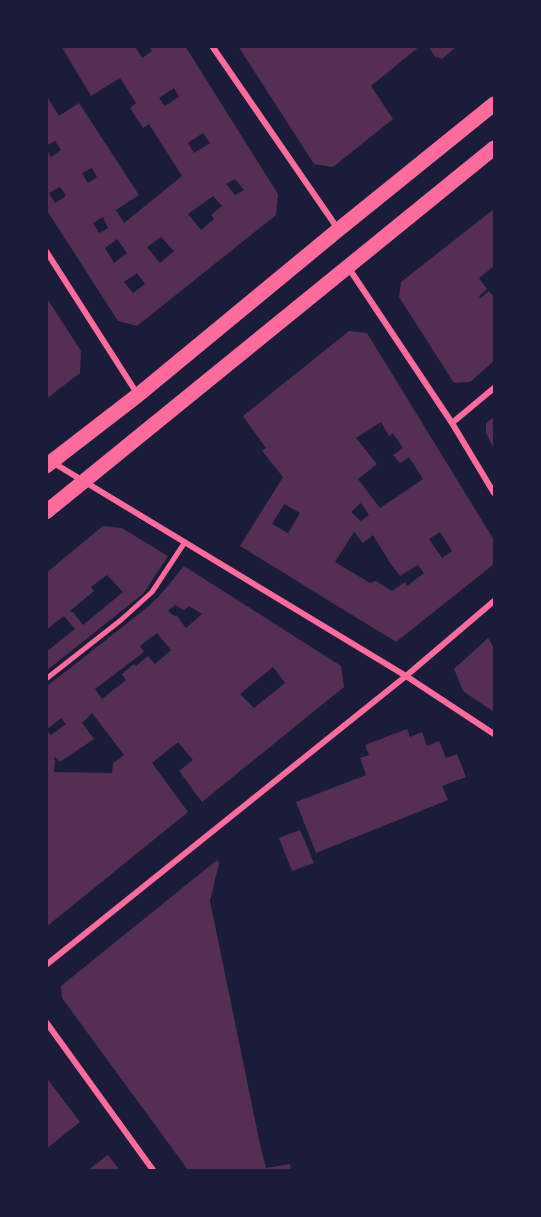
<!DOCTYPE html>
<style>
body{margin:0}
#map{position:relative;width:541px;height:1217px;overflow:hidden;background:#1b1b3a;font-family:"IBM Plex Sans",sans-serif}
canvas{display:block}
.frame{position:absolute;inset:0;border:48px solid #1b1b3a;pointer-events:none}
</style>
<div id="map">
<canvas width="541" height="1217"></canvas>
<div class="frame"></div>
</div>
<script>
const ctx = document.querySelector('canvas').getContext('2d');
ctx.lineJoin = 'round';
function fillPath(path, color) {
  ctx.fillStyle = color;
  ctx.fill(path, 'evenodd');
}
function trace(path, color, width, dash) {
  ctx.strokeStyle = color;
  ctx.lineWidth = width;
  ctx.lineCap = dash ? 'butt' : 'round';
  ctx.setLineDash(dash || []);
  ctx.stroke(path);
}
const building = new Path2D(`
 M 61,46 L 139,46 L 136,48 L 142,58 L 152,51 L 149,46 L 185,46 L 278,194 L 276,215 L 137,326 L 118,321 L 46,209 L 46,149 L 51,157 L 61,150 L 55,141 L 46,146 L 46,95 L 59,116 L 79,103 L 139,195 L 116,210 L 124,223 L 182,176 L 149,124 L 143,128 L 130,108 L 136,103 L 120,78 L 91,96 ZM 174,88 L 179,97 L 165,106 L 159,98 ZM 203,133 L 210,143 L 194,153 L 188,143 ZM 92,168 L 97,177 L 88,183 L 82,173 ZM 235,179 L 244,190 L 235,195 L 226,184 ZM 60,187 L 66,196 L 55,203 L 49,193 ZM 213,196 L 222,206 L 211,215 L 214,219 L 201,230 L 188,214 ZM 103,217 L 108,228 L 99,233 L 93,223 ZM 161,237 L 174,251 L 160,263 L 147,247 ZM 117,239 L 127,253 L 114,263 L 105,248 ZM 137,273 L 145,284 L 133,293 L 124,282 Z
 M 238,46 L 420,46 L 371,86 L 393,119 L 333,167 L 314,164 Z
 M 428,46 L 457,46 L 442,59 L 437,57 L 436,58 Z
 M 494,209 L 494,266 L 479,278 L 487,289 L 479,296 L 480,298 L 489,291 L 494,297 L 494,361 L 470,382 L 454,383 L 399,297 L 401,282 Z
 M 46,297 L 81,351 L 80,373 L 46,399 Z
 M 349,331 L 367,333 L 494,540 L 494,564 L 396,642 L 240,546 L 283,477 L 262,451 L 266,448 L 243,416 ZM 381,422 L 389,436 L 393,433 L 403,448 L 393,455 L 400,463 L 409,457 L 423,479 L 380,508 L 358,479 L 377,464 L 356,438 ZM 361,503 L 369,515 L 361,521 L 351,512 ZM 284,504 L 300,513 L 288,533 L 272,524 ZM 354,532 L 363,543 L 373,535 L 390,563 L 400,576 L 418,565 L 424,573 L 407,586 L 405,582 L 392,591 L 376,581 L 370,583 L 335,562 ZM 440,532 L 452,551 L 442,558 L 429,539 Z
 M 494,417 L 494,449 L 486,433 L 486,423 Z
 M 103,526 L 122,528 L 168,556 L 143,594 L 46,671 L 46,652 L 75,629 L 64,616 L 46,630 L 46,573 ZM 107,575 L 123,592 L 83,625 L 73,612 L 70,611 L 94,591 L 91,587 Z
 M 184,566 L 341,666 L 344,687 L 202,802 L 179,771 L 193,760 L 178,742 L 152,763 L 188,812 L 46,927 L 46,730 L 51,735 L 66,724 L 61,718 L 46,730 L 46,687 L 149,606 L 162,593 ZM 175,605 L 184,610 L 189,606 L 202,614 L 186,628 L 177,616 L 173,615 L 168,611 ZM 157,633 L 171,650 L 155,664 L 148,656 L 136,666 L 134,664 L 122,674 L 126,680 L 102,699 L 95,689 L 144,652 L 140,646 ZM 273,667 L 285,683 L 254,708 L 240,694 ZM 92,713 L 124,755 L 113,763 L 112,773 L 54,772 L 55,762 L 54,756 L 60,762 L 94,739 L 82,723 Z
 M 488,638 L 494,648 L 494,712 L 463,691 L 454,669 Z
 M 407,729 L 410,737 L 422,732 L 427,746 L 439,741 L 446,758 L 457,754 L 466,777 L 442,786 L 448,800 L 316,853 L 296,802 L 366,775 L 360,758 L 369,755 L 365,745 Z
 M 300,830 L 314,863 L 292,871 L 279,838 Z
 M 217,860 L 219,863 L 210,901 L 261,1149 L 266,1168 L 290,1164 L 291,1170 L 188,1170 L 62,998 L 61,986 Z
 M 46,1077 L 80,1122 L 46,1149 Z
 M 108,1155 L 120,1170 L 88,1170 Z`);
const pedestrian = new Path2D(`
 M 46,679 L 121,620 L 152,592 L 185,542`);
const minor = new Path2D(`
 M 212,46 L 338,229
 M 46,251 L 138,395
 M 348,267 L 452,423 L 494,493
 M 452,423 L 494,388
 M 52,462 L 406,676 L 494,734
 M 46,965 L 406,676 L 494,601
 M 46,1022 L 153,1170`);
const primary = new Path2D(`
 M 46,466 L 138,395 L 338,230 L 494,104
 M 46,512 L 494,148`);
fillPath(building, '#542f53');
trace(pedestrian, '#ff6b9d', 5);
trace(minor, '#ff6b9d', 6);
trace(primary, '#ff6b9d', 15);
</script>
